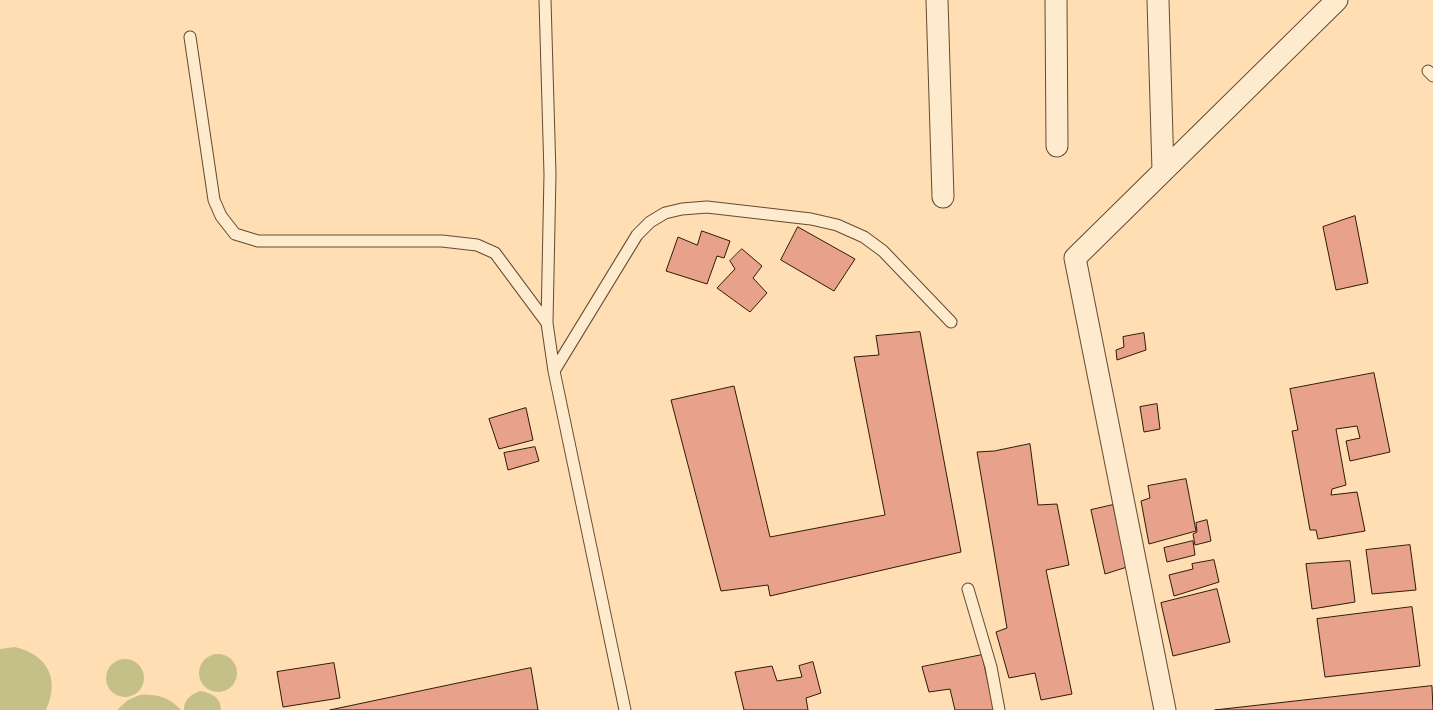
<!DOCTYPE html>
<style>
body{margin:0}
canvas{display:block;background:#fedeb2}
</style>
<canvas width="1433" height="710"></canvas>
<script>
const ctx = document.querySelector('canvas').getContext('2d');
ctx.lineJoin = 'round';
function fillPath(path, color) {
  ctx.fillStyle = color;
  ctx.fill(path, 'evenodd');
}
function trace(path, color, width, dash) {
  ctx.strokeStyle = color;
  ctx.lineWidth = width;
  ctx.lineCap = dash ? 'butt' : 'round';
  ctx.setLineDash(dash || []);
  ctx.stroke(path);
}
const green = new Path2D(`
 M 15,647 C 48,655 60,679 46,710 L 0,710 L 0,649 Z
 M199 673a19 19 0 1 1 38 0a19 19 0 1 1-38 0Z
 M106 678a19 19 0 1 1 38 0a19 19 0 1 1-38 0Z
 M 200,691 C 211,693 221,697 221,710 L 184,710 C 184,699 191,695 200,691 Z
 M 140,695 C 157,694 169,697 181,710 L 117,710 L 128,700 Z`);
const building = new Path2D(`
 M 1355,216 L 1368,283 L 1336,290 L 1323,227 Z
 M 798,227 L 855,259 L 834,291 L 781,260 Z
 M 702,231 L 730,241 L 724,258 L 717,256 L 707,284 L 666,271 L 678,237 L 697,245 Z
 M 742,249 L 762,266 L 753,278 L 767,293 L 750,312 L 717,288 L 735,269 L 730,261 Z
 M 920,332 L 961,552 L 770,596 L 768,585 L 721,591 L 671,400 L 734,386 L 770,537 L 885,515 L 854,357 L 879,355 L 876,336 Z
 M 1144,333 L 1146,350 L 1117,360 L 1116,350 L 1124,347 L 1123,337 Z
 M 1374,373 L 1390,452 L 1350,461 L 1346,441 L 1360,438 L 1357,426 L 1336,429 L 1346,485 L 1332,489 L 1331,495 L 1357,492 L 1365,531 L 1318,539 L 1316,530 L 1310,530 L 1292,431 L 1298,430 L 1290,389 Z
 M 1157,404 L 1160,429 L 1144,432 L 1140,407 Z
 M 526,408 L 533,440 L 499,449 L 489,419 Z
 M 1030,444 L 1038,505 L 1057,504 L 1069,565 L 1046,570 L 1072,694 L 1041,700 L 1035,673 L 1009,678 L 996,632 L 1007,628 L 977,452 L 994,451 Z
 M 535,447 L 539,461 L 508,470 L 504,453 Z
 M 1186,479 L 1196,531 L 1149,544 L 1141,501 L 1150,498 L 1148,486 Z
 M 1113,505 L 1127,567 L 1105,574 L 1091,510 Z
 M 1207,520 L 1211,541 L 1195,545 L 1193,534 L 1197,532 L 1196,523 Z
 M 1193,541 L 1195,555 L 1167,562 L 1164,548 Z
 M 1410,545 L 1416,590 L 1372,594 L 1366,550 Z
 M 1214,560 L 1219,582 L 1174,596 L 1169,575 L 1193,569 L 1192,564 Z
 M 1350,561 L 1355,602 L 1312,609 L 1306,564 Z
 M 1217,589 L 1230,642 L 1173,656 L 1161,603 Z
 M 1412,607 L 1420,666 L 1325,677 L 1317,619 Z
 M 982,655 L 994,710 L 955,710 L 950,689 L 929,692 L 922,667 Z
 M 813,662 L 821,693 L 806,698 L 808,710 L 744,710 L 735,672 L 772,666 L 777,681 L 802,677 L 799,666 Z
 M 334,663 L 340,698 L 283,707 L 277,672 Z
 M 531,668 L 538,710 L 330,710 Z
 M 1432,686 L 1433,710 L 1215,710 Z`);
const service = new Path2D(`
 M 545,0 L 550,174 L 547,323 L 554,371 L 625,710
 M 190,37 L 214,200 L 221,216 L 235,234 L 258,241 L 442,241 L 477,245 L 495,253 L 547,323
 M 1428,71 L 1433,76
 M 554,371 L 637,235 L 650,222 L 665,213 L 682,209 L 707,207 L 811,219 L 837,225 L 864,237 L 883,251 L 951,322
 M 968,589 L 991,667 L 999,710`);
const minor = new Path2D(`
 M 937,0 L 943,197
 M 1056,0 L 1057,146
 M 1158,0 L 1163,171
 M 1165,710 L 1075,258 L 1337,0`);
fillPath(green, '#c5c088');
fillPath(building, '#e8a18b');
trace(building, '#301a09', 1);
trace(service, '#644b33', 13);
trace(minor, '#644b33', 23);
trace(service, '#feeacd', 11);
trace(minor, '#feeacd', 21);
</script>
